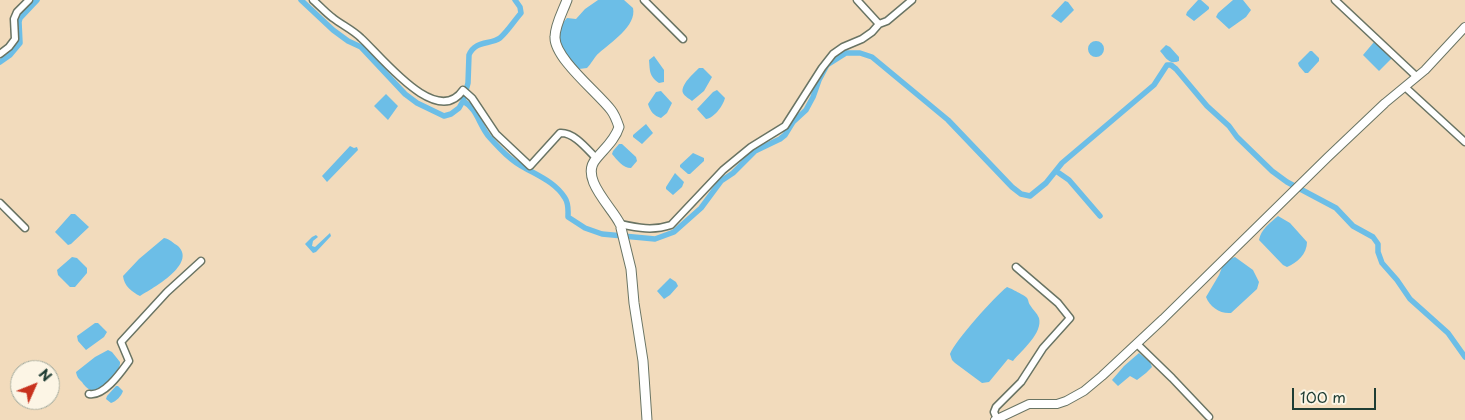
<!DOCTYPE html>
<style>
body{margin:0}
#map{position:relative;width:1465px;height:420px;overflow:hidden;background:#f2dbbc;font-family:"Playpen Sans",sans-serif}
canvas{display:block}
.north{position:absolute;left:10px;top:360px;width:50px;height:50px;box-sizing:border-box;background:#fcf5e5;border:1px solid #a4ab9e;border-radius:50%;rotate:46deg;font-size:14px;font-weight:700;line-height:20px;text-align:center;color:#1f3d34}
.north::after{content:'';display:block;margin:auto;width:18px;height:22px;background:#c8321e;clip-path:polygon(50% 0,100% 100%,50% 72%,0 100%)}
.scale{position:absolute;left:1292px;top:388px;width:84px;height:22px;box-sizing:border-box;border:2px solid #1f3d34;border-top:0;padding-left:6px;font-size:15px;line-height:18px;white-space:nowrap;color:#1f3d34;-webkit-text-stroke:4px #fcf5e5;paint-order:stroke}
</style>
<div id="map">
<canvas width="1465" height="420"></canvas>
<div class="north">N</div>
<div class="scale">100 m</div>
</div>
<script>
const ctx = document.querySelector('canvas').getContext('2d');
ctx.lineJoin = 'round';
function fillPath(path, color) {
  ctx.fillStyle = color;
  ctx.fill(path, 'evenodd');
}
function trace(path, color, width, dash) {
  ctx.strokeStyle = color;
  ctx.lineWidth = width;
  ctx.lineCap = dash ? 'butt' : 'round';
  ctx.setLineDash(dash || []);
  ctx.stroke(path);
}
const water = new Path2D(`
 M 598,0 L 624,0 L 633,8 C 637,26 610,43 599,53 C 595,56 591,64 587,68 L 579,69 C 565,55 549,37 567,18 L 576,19 L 585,9 Z
 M 1198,0 L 1201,0 L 1209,7 L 1209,9 L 1194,21 L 1186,15 L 1187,12 Z
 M 1233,0 L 1243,0 L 1251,10 L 1246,17 L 1229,29 L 1216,17 L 1218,13 Z
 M 1065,1 L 1068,2 L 1074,10 L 1061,23 L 1051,16 Z
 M1088 49a8 8 0 1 1 16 0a8 8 0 1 1-16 0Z
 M 1374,42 L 1376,42 L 1392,58 L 1379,71 L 1363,55 Z
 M 1166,45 L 1170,47 L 1179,57 L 1179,61 C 1169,65 1166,58 1160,51 Z
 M 1310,51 L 1312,51 L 1319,58 L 1319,61 L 1308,73 L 1305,73 L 1299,66 L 1298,63 Z
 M 654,56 L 664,70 L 664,82 L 659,83 C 649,76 650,71 649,60 Z
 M 699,68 L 703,68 L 712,77 L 704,91 L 692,101 C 690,99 684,96 683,93 C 680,85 694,73 699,68 Z
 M 717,90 L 725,98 C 723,106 714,118 706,119 L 697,109 L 713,92 Z
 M 661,91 L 672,103 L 667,113 L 661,118 C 654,116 650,111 648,104 L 656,92 Z
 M 386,94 L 398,106 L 388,120 L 374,106 Z
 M 646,124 L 653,133 L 642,144 L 633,137 L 633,135 Z
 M 619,144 L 622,144 L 636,157 L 637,161 L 631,168 C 623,168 617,160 612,154 L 613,151 Z
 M 350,146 L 354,148 L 357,147 L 358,150 L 327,182 L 322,176 Z
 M 693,153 L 704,158 L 704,161 L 690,174 L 688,174 L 680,167 L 680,165 Z
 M 675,173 L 684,182 L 682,187 L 673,195 L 666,189 L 666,187 Z
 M 71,214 L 75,214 L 89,227 L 71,244 L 68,245 L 55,232 Z
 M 1278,216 L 1290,223 L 1307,242 C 1307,254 1297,263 1287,267 L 1283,265 L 1259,240 C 1261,229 1270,223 1278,216 Z
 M 330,233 L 331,236 L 316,252 L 313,253 L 305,244 L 312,237 L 316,235 L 318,237 L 313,241 L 312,246 L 315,247 Z
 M 164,238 C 170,239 173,243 178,246 C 197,264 153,288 140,296 C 132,292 124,286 123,276 L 139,259 Z
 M 72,257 L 77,258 L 87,268 L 87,273 L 75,287 L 70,287 L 58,275 L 57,270 Z
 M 1235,257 L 1253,270 L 1259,282 L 1257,289 L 1231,313 C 1220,314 1210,307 1206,297 L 1219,275 L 1223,265 L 1232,258 Z
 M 670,278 L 676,282 L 678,286 L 670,295 L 664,299 L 657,291 Z
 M 1007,287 C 1010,288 1026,296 1027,298 C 1029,301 1028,302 1030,305 C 1033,310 1037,313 1039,318 C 1043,333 1022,350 1013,361 L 1008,359 L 989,382 L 982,383 L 955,363 L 952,360 L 950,354 C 955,341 995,296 1007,287 Z
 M 95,323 L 98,323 L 107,332 L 104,337 L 86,350 L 78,341 L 77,336 Z
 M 108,350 L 112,352 L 120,362 C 121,373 101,394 91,390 C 87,389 84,385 82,382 C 78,378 77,377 76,372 L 95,357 Z
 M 1139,353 L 1150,362 L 1152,367 L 1146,373 L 1137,380 L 1130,376 L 1118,386 L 1112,380 L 1124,366 Z
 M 116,386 L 118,386 L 123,391 C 122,395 116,402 111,403 L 106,399 L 107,396 Z`);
const canal = new Path2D(`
 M 301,0 L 333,30 L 348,41 L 361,47 L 405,94 L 417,103 L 444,116 L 451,114 L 459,108 L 463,101 L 468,83 L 469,55 C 475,40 490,45 500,38 C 508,31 514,21 521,13 L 520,7 L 515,0
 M 0,62 L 10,55 L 20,43 L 19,22 L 20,18 L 37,0
 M 463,101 C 478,109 479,126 490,138 C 500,149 511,161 525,168 C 539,176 556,183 565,198 C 569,204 568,211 568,217 L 585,228 L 602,234 L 655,239 L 674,232 L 701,208 L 721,181 L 733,173 L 755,151 L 780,139 L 785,135 L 793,122 L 806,110 L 813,97 L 819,80 L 827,65 L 846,53 L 860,53 L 872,57 L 948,120 L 1012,187 L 1021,194 L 1030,196 L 1046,183 L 1062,163 L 1154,85 L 1167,65 L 1171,65 L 1176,69 L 1207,106 L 1229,126 L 1237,137 L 1272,171 L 1287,182 L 1336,208 L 1353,226 L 1373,237 L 1378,244 L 1378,252 L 1382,263 L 1397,280 L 1410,299 L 1448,333 L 1465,357
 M 1056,171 L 1069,180 L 1100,216`);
const minor = new Path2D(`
 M 313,0 C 320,6 326,13 333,18 C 342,25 353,30 361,38 C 381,56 437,129 463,90 L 472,98 L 496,134 L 530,166 L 560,133 C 574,132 587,149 596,158
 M 644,0 L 683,39
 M 1335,0 L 1417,77
 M 879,24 L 887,21 L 912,0
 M 0,54 L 9,47 L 15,39 L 14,19 L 17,12 L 29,0
 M 1405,87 L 1465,142
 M 0,203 L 25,228
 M 620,224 C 638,228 653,231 671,225 L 723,170 L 751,147 L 785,126 L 822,68 L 833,54 L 843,47 L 862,39 L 872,32 L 879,24 L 857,0
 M 1137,344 L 1172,378 L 1209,417
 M 89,394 C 104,397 121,372 129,361 L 121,342 L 167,292 L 201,261
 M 997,419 L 994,412 L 996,407 L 1021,382 L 1043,348 L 1070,318 L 1058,303 L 1016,267`);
const tertiary = new Path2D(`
 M 995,420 L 1029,404 L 1057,404 L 1066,401 L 1084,391 L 1102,376 L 1163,319 L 1328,157 L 1385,103 L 1425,70 L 1465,27`);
const secondary = new Path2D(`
 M 567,0 C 563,11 555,25 555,37 C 554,58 598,93 611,110 C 615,115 617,121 619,127 C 615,140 604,149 596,159 C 579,178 612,207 620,224
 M 621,228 L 631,269 L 634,303 L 643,361 L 647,420`);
fillPath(water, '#6cbee7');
trace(canal, '#6cbee7', 5.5);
trace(minor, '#697464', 9);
trace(tertiary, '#697464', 10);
trace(secondary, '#697464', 11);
trace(minor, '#fff', 6);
trace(tertiary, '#fff', 8);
trace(secondary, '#fff', 9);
</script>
